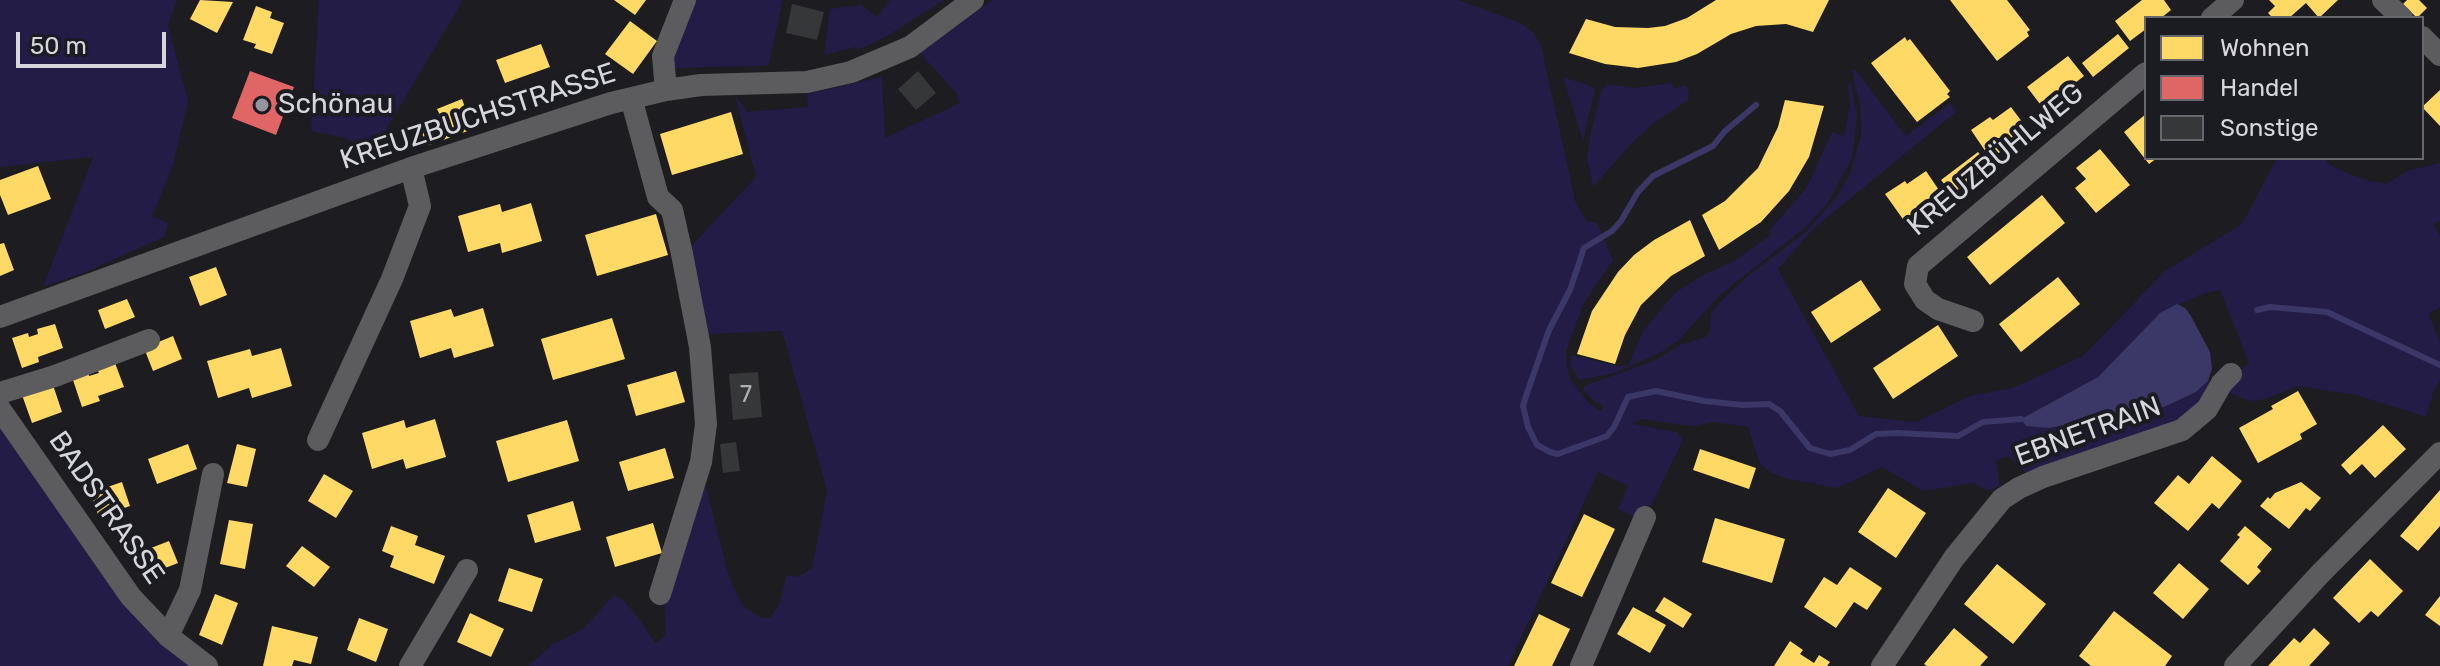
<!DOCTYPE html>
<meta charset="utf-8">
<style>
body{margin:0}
#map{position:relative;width:2440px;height:666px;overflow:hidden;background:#1c1c21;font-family:Rubik,sans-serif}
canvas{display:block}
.legend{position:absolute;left:2144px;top:16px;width:280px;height:144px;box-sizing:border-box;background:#1b1b22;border:2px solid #66666c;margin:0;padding:10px 14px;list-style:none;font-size:24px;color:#d6d6dc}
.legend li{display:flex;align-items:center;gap:16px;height:40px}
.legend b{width:40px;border:2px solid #66666c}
.scale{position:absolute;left:16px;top:32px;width:150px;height:36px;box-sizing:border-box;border:4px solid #d6d6dc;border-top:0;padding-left:10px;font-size:24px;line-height:28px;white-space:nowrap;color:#d6d6dc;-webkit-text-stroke:6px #1b1b22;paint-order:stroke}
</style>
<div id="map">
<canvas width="2440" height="666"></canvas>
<ul class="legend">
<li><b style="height:22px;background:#ffd966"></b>Wohnen</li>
<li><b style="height:22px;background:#e06666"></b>Handel</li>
<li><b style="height:22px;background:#363738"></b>Sonstige</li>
</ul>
<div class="scale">50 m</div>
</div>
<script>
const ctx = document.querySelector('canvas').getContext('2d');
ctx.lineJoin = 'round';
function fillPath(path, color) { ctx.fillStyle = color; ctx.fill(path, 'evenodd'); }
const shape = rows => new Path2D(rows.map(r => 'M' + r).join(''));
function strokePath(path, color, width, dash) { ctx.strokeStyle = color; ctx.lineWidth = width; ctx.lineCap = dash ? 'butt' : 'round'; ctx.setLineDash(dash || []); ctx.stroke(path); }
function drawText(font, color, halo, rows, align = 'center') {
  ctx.font = font + ' Rubik,sans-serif'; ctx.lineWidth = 8; ctx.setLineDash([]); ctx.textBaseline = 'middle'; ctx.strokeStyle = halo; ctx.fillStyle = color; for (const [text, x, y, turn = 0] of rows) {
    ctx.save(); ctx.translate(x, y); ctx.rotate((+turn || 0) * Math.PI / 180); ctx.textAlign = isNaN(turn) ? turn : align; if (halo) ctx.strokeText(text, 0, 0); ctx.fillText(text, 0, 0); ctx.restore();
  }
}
fillPath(shape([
 [0,0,177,0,168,25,188,101,173,165,152,216,168,223,164,237,86,272,43,287,93,157,0,167],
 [319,0,463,0,373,152,345,138,311,131],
 [691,0,783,0,769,63,766,66,674,68,673,47],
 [890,0,944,0,882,39,858,50,856,47,824,55,830,9,861,5,877,17],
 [992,0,1458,0,1521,23,1534,33,1541,46,1576,204,1587,221,1597,223,1613,260,1584,303,1566,351,1567,366,1571,380,1587,401,1600,411,1604,406,1594,401,1583,390,1584,386,1654,361,1680,345,1706,337,1710,330,1711,313,1721,301,1750,274,1806,232,1838,195,1850,173,1861,137,1861,111,1852,71,1855,69,1906,136,1950,103,1956,112,1813,229,1778,269,1859,416,1916,422,1970,396,2013,388,2083,356,2165,271,2242,224,2277,158,2324,158,2331,166,2360,178,2386,184,2407,171,2440,163,2440,221,2433,224,2440,236,2440,307,2429,314,2440,343,2440,380,2434,390,2426,417,2356,395,2298,386,2266,399,2251,401,2226,392,2231,378,2249,363,2220,290,2202,294,2160,313,2098,377,2021,419,2049,428,2164,407,2196,392,2208,381,2212,388,2185,420,2028,475,2008,456,1996,461,2000,486,1988,491,1974,483,1923,491,1882,467,1837,488,1789,479,1772,473,1760,464,1748,427,1716,422,1692,426,1642,419,1632,424,1677,432,1683,440,1651,506,1646,505,1642,513,1632,516,1618,509,1628,486,1598,472,1508,666,528,666,552,645,583,629,614,595,623,600,637,616,655,643,666,635,664,601,704,479,729,577,743,606,761,618,770,618,779,605,787,575,798,577,812,568,827,491,782,331,705,334,691,246,756,177,735,95,747,112,808,107,807,94,882,77,885,138,960,103,956,93,920,53],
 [1563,77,1591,86,1595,90,1583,141],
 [1672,83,1674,89,1686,85,1689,94,1688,100,1655,122,1632,143,1593,187,1587,158,1591,131,1601,91,1607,84,1635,88],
 [1851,83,1857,117,1852,159,1827,204,1807,226,1720,295,1679,340,1663,351,1615,373,1579,380,1571,366,1571,355,1617,366,1628,366,1643,331,1675,293,1701,276,1734,261,1772,234,1769,231,1807,187,1832,132,1844,136,1850,105,1848,84],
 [0,427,136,619,191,666,0,666]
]), '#221c46');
fillPath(shape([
 [2177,304,2185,308,2191,316,2210,352,2212,369,2208,381,2196,392,2164,407,2049,428,2026,426,2021,419,2098,377,2160,313]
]), '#3b3766');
fillPath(shape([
 [200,0,233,2,217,33,190,19],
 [614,0,646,0,635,15],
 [1716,0,1829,0,1813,32,1786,24,1756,26,1731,34,1697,54,1676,62,1638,68,1605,64,1569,53,1586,19,1615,27,1648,28,1665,26,1687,18],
 [1950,0,2007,0,2030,30,2027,32,2029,36,1997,61],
 [2142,0,2164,0,2171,10,2161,18,2146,18,2146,29,2130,41,2115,21],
 [2269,0,2338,0,2319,18,2306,3,2289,18,2273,18,2268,13,2275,6],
 [2407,0,2419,0,2427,8,2417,18,2403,4],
 [256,6,272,12,270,18,284,23,272,54,254,48,256,44,243,40],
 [630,21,657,41,633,74,605,54],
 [2118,34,2129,48,2093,77,2082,63],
 [1905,37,1907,41,1910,39,1950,91,1947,94,1950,97,1917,122,1871,63],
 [541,44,550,67,505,83,496,60],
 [2068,56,2084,76,2043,108,2027,87],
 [2440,90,2440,126,2422,107],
 [462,99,473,129,427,146,418,123,440,115,437,109],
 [1785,100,1824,106,1809,157,1789,191,1761,222,1719,250,1702,215,1725,201,1758,168,1778,127],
 [2011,107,2031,134,1990,158,1971,130,1990,117,1993,120],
 [731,112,743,154,672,175,660,134],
 [2146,114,2146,158,2157,158,2149,164,2124,132],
 [2100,149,2130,185,2096,213,2075,188,2086,179,2076,168],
 [1978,152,1988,166,1952,194,1941,180],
 [38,166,51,199,8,215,0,195,0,180],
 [1926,171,1945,199,1905,222,1885,194,1905,181,1907,184],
 [2042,195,2065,223,1990,285,1967,257],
 [531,203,542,241,502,253,500,243,468,252,458,216,500,204,502,212],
 [656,214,668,255,597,276,585,235],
 [1690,220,1705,256,1671,276,1641,305,1625,335,1615,364,1577,354,1592,311,1618,272,1634,255,1654,240],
 [4,243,14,270,0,276,0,244],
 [216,267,227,295,200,306,189,277],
 [2058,277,2080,304,2021,352,1999,324],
 [1861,280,1881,310,1831,343,1811,312],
 [127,299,135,317,105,329,98,310],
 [483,308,494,346,454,358,451,348,420,358,410,321,451,309,454,317],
 [612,318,625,359,553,380,541,339],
 [55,324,63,348,38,357,39,362,22,368,12,338,28,333,29,337,38,334,37,329],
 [1938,325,1958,356,1893,399,1873,368],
 [173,336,182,359,153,371,144,348],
 [281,348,292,386,252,398,249,388,218,398,207,361,250,349,252,356],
 [115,363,124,387,98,396,100,401,82,407,72,377,88,372,89,376,99,373,97,369],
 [676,371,685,402,636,416,627,385],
 [53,385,62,412,32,423,22,395],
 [2298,391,2317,424,2300,434,2302,439,2258,463,2239,428,2273,409,2271,406],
 [435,419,446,457,406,469,403,459,372,469,362,433,404,420,406,428],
 [567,420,579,461,508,482,496,441],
 [2383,425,2406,449,2375,478,2362,464,2350,475,2341,465],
 [188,444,197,469,157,484,148,459],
 [237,444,256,449,247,487,227,483],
 [665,448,674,478,628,491,619,462],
 [1700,449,1756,468,1749,489,1693,470],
 [2212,456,2242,481,2219,509,2212,503,2188,531,2154,503,2178,475,2189,484],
 [324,474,353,491,336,518,308,501],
 [122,482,130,506,99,517,90,493],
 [2301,482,2321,498,2310,511,2306,508,2289,529,2260,506,2268,497,2270,499,2275,493],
 [1888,488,1926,513,1896,558,1858,532],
 [2440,490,2440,526,2418,551,2400,536],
 [573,501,581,530,535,543,527,515],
 [1584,514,1615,529,1582,597,1551,583],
 [1715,518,1785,539,1772,583,1702,562],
 [229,520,253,524,245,569,220,564],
 [653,523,662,553,615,567,606,537],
 [391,526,418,536,415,545,445,556,434,584,390,567,394,556,382,551],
 [2245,526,2272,549,2257,567,2261,571,2248,585,2220,561,2240,537,2237,535],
 [169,541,178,563,142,577,133,555],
 [302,546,330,567,314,587,286,566],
 [2370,559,2403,591,2378,617,2371,611,2359,623,2333,598],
 [2179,563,2209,589,2183,619,2153,593],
 [1997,564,2046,604,2013,644,1964,604],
 [1850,567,1882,588,1867,610,1854,602,1836,628,1804,607,1824,577,1837,585],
 [509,568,543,579,532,612,498,601],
 [215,594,238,603,222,645,199,635],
 [2440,596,2440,626,2425,615],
 [1664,597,1692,614,1683,628,1655,611],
 [1633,607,1666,625,1650,653,1617,634],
 [2114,611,2172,656,2165,666,2091,666,2079,656],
 [470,613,504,629,491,657,457,642],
 [1539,614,1570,629,1552,666,1514,666],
 [359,618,388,629,376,662,347,650],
 [272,626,318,637,311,664,294,660,292,666,263,666],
 [1954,628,1988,657,1980,666,1927,666,1924,664],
 [2314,628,2330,643,2309,666,2268,666,2294,638,2300,643],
 [1790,641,1803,650,1800,654,1814,663,1819,655,1830,662,1827,666,1774,666]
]), '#ffd966');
fillPath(shape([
 [250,71,294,87,276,135,232,118]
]), '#e06666');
strokePath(shape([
 [1756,105,1725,131,1713,146,1653,176,1638,192,1621,221,1612,231,1584,248,1570,290,1549,330,1526,396,1523,406,1528,427,1537,445,1550,452,1558,454,1607,436,1614,427,1628,397,1656,391,1704,401,1743,405,1769,404,1780,411,1810,448,1830,454,1850,450,1876,434,1897,433,1958,436,1983,422,2021,419],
 [2257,310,2270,307,2327,312,2440,365]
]), '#3b3766', 6);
fillPath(shape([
 [792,4,824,12,817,40,786,33],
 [918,71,936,93,916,110,898,89],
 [758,372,762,417,733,420,729,374],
 [736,442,740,471,723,473,720,444]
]), '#363738');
strokePath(shape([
 [2383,0,2402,18],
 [2212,18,2233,0],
 [2422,37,2440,55],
 [666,90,663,56,685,0],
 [631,98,658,197,672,210,682,254,700,347,706,424,701,462,660,594],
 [0,317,411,168,611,103,666,90,701,85,807,82,851,72,910,47,973,0],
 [1973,321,1938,309,1925,300,1915,284,1918,266,2146,73],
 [0,393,55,376,149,340],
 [0,409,131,597,168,636,207,666],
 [318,440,392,279,420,206,411,168],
 [168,636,190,590,213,474],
 [410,666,467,570],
 [1581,666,1645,517],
 [1882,666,1954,558,2002,499,2019,488,2043,477,2182,430,2207,409,2222,383,2231,374],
 [2235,666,2320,574,2440,453]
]), '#5c5c5f', 22);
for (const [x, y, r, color] of [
 [262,105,8,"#95959b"]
]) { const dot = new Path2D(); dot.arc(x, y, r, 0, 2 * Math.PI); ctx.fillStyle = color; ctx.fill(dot); strokePath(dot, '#1b1b22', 3); }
drawText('24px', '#aeaeb3', null, [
 ["7",746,395]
]);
drawText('28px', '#d6d6dc', '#1b1b22', [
 ["Schönau",278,105]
], 'left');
drawText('28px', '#d6d6dc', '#1b1b22', [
 ["KREUZBUCHSTRASSE",478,117,-18],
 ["KREUZBÜHLWEG",1996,160,-40],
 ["EBNETRAIN",2088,432,-20],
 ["BADSTRASSE",106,508,55]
]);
</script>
